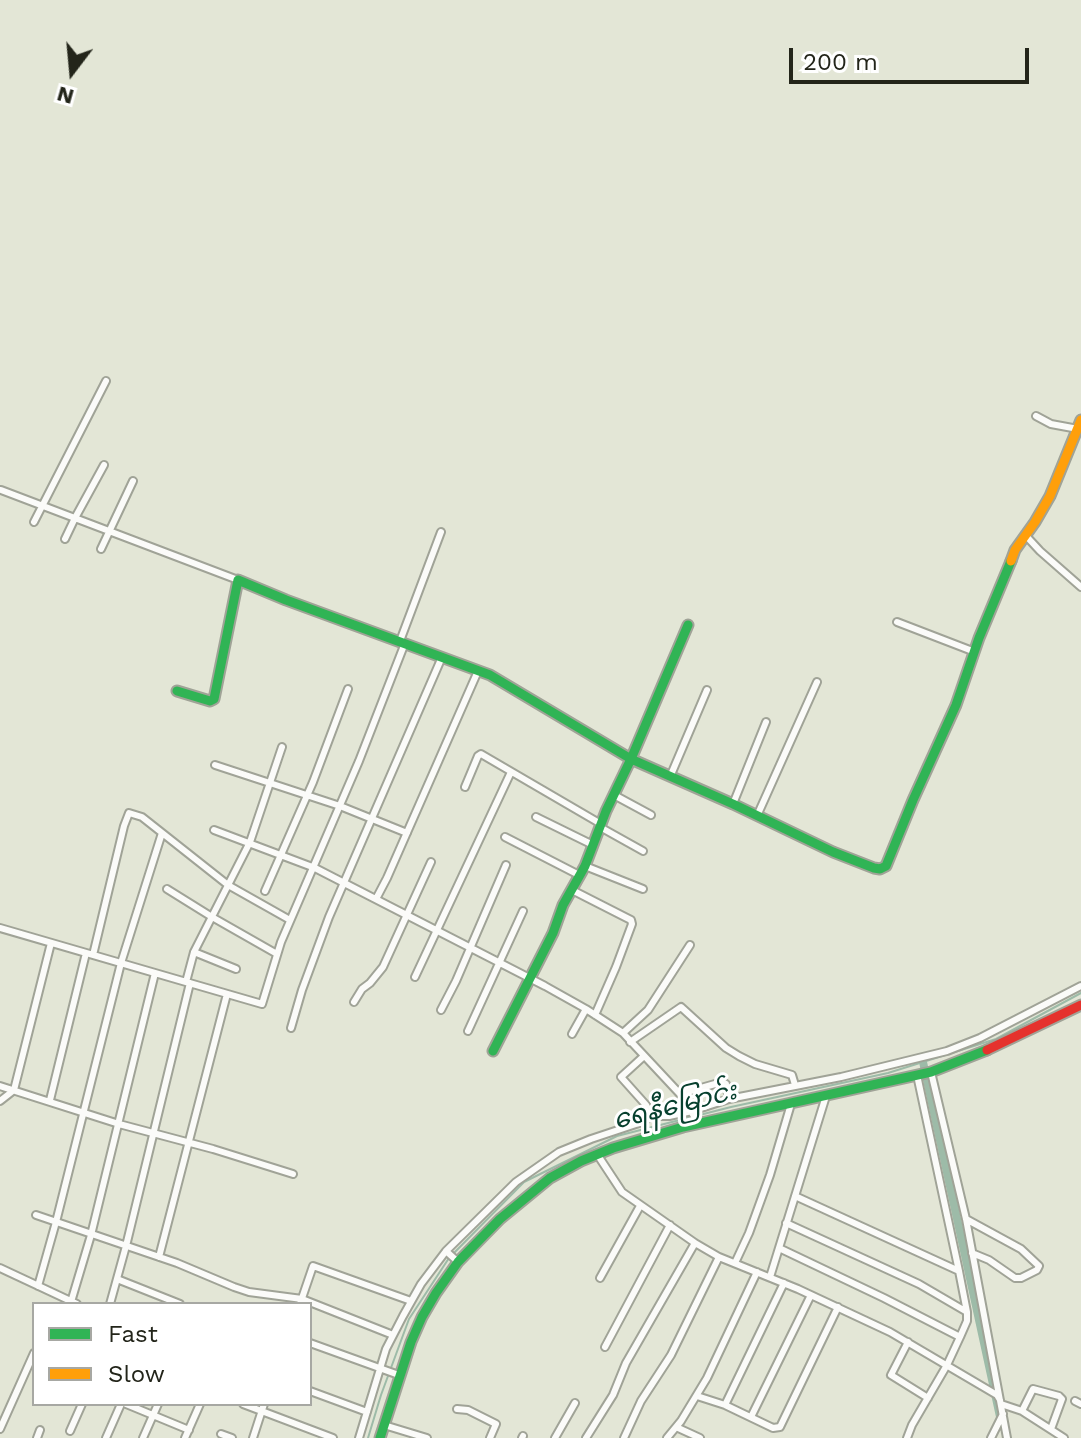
<!DOCTYPE html>
<meta charset="utf-8">
<style>
body{margin:0}
#map{position:relative;width:1081px;height:1438px;overflow:hidden;background:#e3e6d6;font-family:"Work Sans",sans-serif}
canvas{display:block}
.legend{position:absolute;left:32px;top:1302px;width:280px;height:104px;box-sizing:border-box;background:#fff;border:2px solid #a7a8a3;margin:0;padding:10px 14px;list-style:none;font-size:24px;color:#23251a}
.legend li{display:flex;align-items:center;gap:16px;height:40px}
.legend b{width:40px;border:2px solid #a7a8a3}
.north{position:absolute;left:32px;top:32px;width:80px;height:80px;-webkit-text-stroke:6px #fff;paint-order:stroke;rotate:196deg;font-size:22px;font-weight:700;line-height:32px;text-align:center;color:#23251a}
.north::after{content:'';display:block;margin:auto;width:28px;height:36px;background:#23251a;clip-path:polygon(50% 0,100% 100%,50% 72%,0 100%)}
.scale{position:absolute;left:789px;top:48px;width:240px;height:36px;box-sizing:border-box;border:4px solid #23251a;border-top:0;padding-left:10px;font-size:24px;line-height:28px;white-space:nowrap;color:#23251a;-webkit-text-stroke:6px #fff;paint-order:stroke}
</style>
<div id="map">
<canvas width="1081" height="1438"></canvas>
<ul class="legend">
<li><b style="height:10px;background:#30b455"></b>Fast</li>
<li><b style="height:10px;background:#ff9f0a"></b>Slow</li>
</ul>
<div class="north">N</div>
<div class="scale">200 m</div>
</div>
<script>
const ctx = document.querySelector('canvas').getContext('2d');
ctx.lineJoin = 'round';
const shape = rows => new Path2D(rows.map(r => 'M' + r).join(''));
function strokePath(path, color, width, dash) { ctx.strokeStyle = color; ctx.lineWidth = width; ctx.lineCap = dash ? 'butt' : 'round'; ctx.setLineDash(dash || []); ctx.stroke(path); }
function drawText(font, color, halo, rows, align = 'center') {
  ctx.font = font + ' "Work Sans","Noto Sans Myanmar",sans-serif'; ctx.lineWidth = 6; ctx.setLineDash([]); ctx.textBaseline = 'middle'; ctx.strokeStyle = halo; ctx.fillStyle = color; for (const [text, x, y, turn = 0] of rows) {
    ctx.save(); ctx.translate(x, y); ctx.rotate((+turn || 0) * Math.PI / 180); ctx.textAlign = isNaN(turn) ? turn : align; if (halo) ctx.strokeText(text, 0, 0); ctx.fillText(text, 0, 0); ctx.restore();
  }
}
strokePath(shape([
 [368,1438,381,1395,409,1319,449,1258,524,1182,617,1136,731,1107,888,1073,996,1039,1081,993]
]), '#9dbba8', 2);
strokePath(shape([
 [923,1062,1002,1426]
]), '#9dbba8', 8);
const street = shape([
 [1036,416,1051,424,1078,429],
 [1,490,238,580],
 [34,522,106,381],
 [1028,538,1040,551,1081,587],
 [65,539,75,518,104,465],
 [101,549,133,481],
 [897,622,975,652],
 [400,641,441,532],
 [215,765,340,806,407,833],
 [670,777,707,690],
 [465,787,478,756,481,754,601,824],
 [614,795,651,815],
 [733,804,766,722],
 [757,816,817,682],
 [536,817,593,845],
 [600,827,643,851],
 [214,830,315,868,545,986,586,1009,623,1033,680,1094,697,1121],
 [505,837,579,875],
 [585,866,643,889],
 [167,889,212,917,277,954],
 [572,890,625,917,631,920,632,924,616,967,595,1015],
 [265,891,313,782,348,689],
 [376,899,387,878,478,671],
 [0,928,186,982,194,952,250,842,282,747],
 [194,952,236,969],
 [93,955,124,826,129,813,142,817,228,885,290,920],
 [415,977,511,772],
 [186,982,262,1004,281,942,359,761,405,643],
 [354,1002,362,989,370,983,383,967,431,862],
 [441,1010,456,981,506,865],
 [291,1028,302,990,329,917,442,657],
 [468,1031,523,911],
 [623,1033,648,1010,690,945],
 [572,1034,586,1009],
 [630,1042,681,1007,726,1048,739,1056,755,1064,792,1075,795,1085],
 [644,1056,621,1077,646,1105,652,1116],
 [931,1072,966,1219,1007,1438],
 [917,1075,959,1271],
 [0,1086,119,1124,213,1149,293,1174],
 [680,1094,722,1082,726,1084,729,1099],
 [50,1100,86,953],
 [0,1101,14,1090,51,943],
 [597,1154,622,1192,695,1243,719,1257,798,1289,890,1332,997,1395,1000,1400],
 [795,1196,959,1271,967,1312],
 [36,1215,177,1263,234,1287,249,1292,302,1299,393,1335],
 [966,1219,1021,1249,1039,1266,1037,1270,1021,1278,1015,1278,989,1260,972,1253],
 [786,1223,919,1284,967,1312,967,1321,960,1337],
 [779,1248,884,1298,960,1337,947,1365,912,1425,907,1438],
 [446,1251,516,1182,559,1152,591,1139,642,1122,652,1116,669,1116,692,1111,729,1099,841,1077,947,1051,980,1038,1081,986],
 [159,1257,227,994],
 [735,1263,749,1233,770,1175,791,1104],
 [0,1268,77,1304],
 [770,1277,826,1096],
 [600,1278,640,1206],
 [117,1279,180,1304],
 [38,1286,56,1222,121,963,162,833],
 [71,1302,91,1235,155,973],
 [110,1304,126,1246,190,983],
 [300,1304,313,1266,411,1301],
 [908,1342,891,1375,928,1398],
 [310,1343,396,1374],
 [605,1347,670,1225],
 [310,1391,367,1412],
 [697,1396,725,1405,773,1428,780,1427,838,1307],
 [1075,1401,1081,1404],
 [126,1404,189,1430],
 [243,1404,333,1438],
 [1001,1404,1022,1411,1064,1438],
 [725,1405,784,1283],
 [457,1409,468,1410,496,1424,490,1438],
 [1022,1411,1033,1389,1059,1396,1062,1399,1051,1429],
 [751,1417,811,1295],
 [384,1425,427,1438],
 [676,1427,700,1438],
 [0,1429,34,1353],
 [70,1431,82,1404],
 [221,1434,232,1438],
 [37,1438,40,1430],
 [106,1438,121,1404],
 [143,1438,158,1404],
 [185,1438,200,1404],
 [253,1438,264,1404],
 [359,1438,386,1349,403,1316,421,1284,446,1251,457,1261],
 [522,1438,523,1436],
 [555,1438,575,1403],
 [586,1438,613,1395,626,1363,695,1243],
 [624,1438,641,1401,671,1355,719,1257],
 [667,1438,681,1421,707,1378,757,1272],
 [991,1438,1003,1414]
]);
const fast = shape([
 [177,691,210,701,214,699,238,580,286,600,490,675,631,759,688,625],
 [493,1051,553,933,563,905,585,866,606,811,631,759,733,804,833,852,874,868,880,869,886,866,913,800,956,705,979,638,1011,561],
 [380,1438,411,1342,422,1317,436,1293,458,1262,500,1219,550,1178,581,1161,613,1148,683,1127,931,1072,987,1050]
]);
const slow = shape([
 [1011,561,1015,550,1035,522,1050,496,1081,420]
]);
const jam = shape([
 [987,1050,1081,1005]
]);
strokePath(street, '#a0a397', 10);
strokePath(fast, '#a0a397', 13);
strokePath(slow, '#a0a397', 13);
strokePath(jam, '#a0a397', 13);
strokePath(street, '#fbfbf9', 6);
strokePath(fast, '#30b455', 9);
strokePath(slow, '#ff9f0a', 9);
strokePath(jam, '#e5322d', 9);
drawText('italic 26px', '#07402e', '#fff', [
 ["ရေနီမြောင်း",675,1106,-14]
]);
</script>
